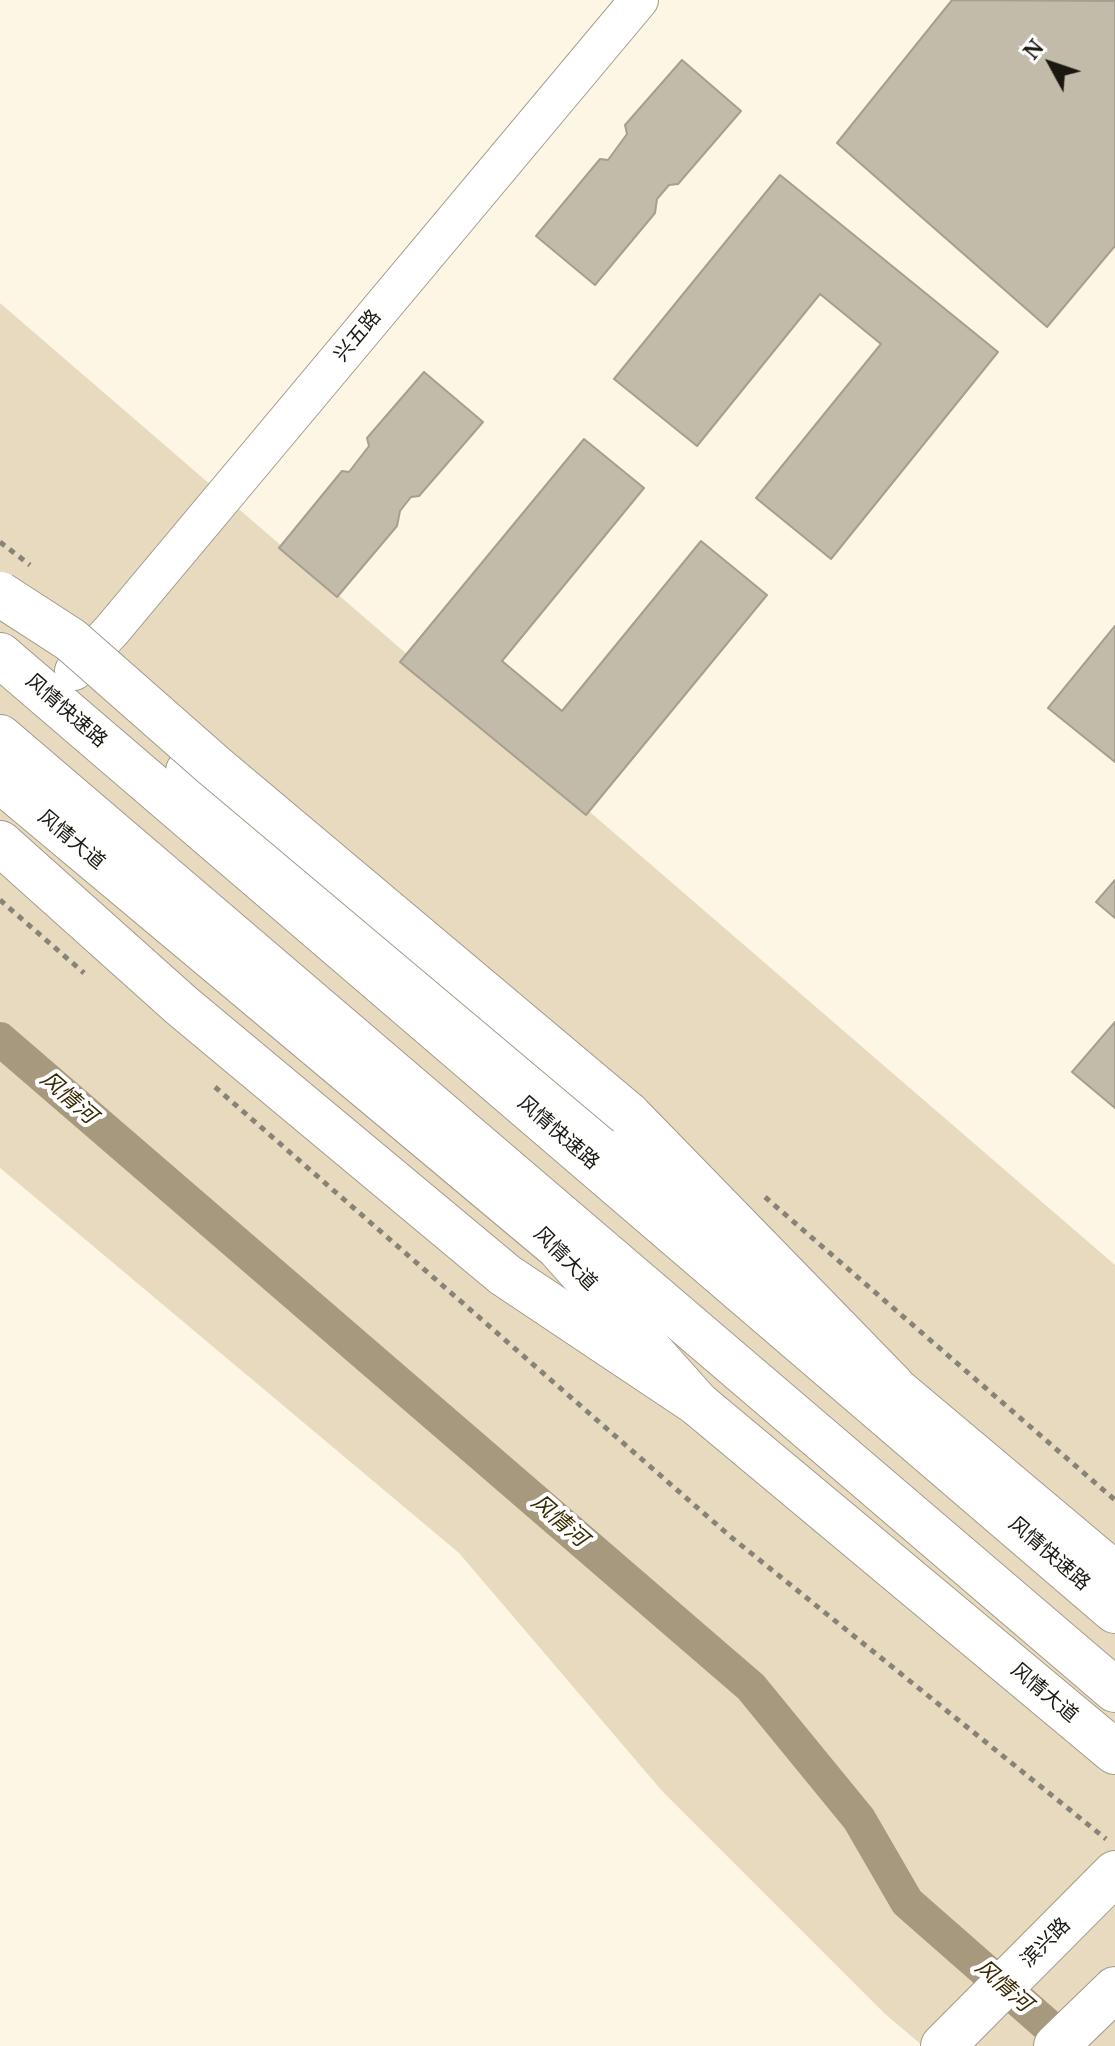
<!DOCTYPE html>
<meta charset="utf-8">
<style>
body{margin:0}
#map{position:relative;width:1115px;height:2046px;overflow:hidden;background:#fef6e5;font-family:"Noto Serif",serif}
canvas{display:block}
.north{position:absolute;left:1011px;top:24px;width:80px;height:80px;-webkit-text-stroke:6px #fff;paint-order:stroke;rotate:310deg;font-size:22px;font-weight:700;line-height:32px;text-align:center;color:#1b1812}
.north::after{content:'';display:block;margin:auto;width:28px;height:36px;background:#1b1812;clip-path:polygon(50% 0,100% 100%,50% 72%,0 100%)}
</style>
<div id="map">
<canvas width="1115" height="2046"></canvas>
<div class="north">N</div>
</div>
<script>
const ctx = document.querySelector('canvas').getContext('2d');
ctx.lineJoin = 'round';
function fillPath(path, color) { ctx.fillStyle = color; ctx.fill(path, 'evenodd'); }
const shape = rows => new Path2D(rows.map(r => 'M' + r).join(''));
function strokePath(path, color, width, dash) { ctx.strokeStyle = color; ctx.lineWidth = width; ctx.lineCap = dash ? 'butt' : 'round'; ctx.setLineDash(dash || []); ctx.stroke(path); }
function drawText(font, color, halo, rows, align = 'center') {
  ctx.font = font + ' "Noto Serif","Noto Sans SC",serif'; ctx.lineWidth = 8; ctx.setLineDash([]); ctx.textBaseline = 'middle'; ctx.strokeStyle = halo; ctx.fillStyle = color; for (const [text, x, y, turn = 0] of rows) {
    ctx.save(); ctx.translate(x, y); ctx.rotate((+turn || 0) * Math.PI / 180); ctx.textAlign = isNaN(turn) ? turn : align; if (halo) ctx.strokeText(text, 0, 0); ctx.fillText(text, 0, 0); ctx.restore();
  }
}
fillPath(shape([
 [0,303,1115,1265,1115,2046,923,2046,885,2014,662,1791,459,1553,0,1168]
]), '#e7dabf');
strokePath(shape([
 [0,1039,751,1687,859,1819,907,1902,1071,2046]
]), '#a7997e', 34);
const building = shape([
 [952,0,1115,1,1115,246,1047,327,837,143,952,0],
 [682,60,741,111,678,184,669,185,657,199,655,213,595,285,536,236,600,159,608,160,627,134,625,125,682,60],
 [780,175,998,352,831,559,756,498,881,344,820,294,697,446,614,379,780,175],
 [424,372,483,422,419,496,411,497,400,511,397,526,337,597,279,548,342,471,349,472,369,446,367,438,424,372],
 [584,439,644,488,502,661,562,711,701,541,767,595,586,815,400,662,584,439],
 [1115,626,1115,762,1048,708,1115,626],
 [1115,880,1115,918,1096,902,1115,880],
 [1115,1022,1115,1108,1072,1072,1115,1022]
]);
fillPath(building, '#c3bbaa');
strokePath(building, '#a69e8f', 2);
const minor = shape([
 [74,671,112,630,639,0]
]);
const major = shape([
 [188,771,759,1273],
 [0,780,558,1247,698,1404,1115,1752],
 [863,1362,1115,1574],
 [943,2046,1115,1873],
 [1056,2046,1115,1989]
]);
const highway = shape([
 [0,655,1115,1611],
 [0,737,1115,1690],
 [0,843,181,1005,505,1275,698,1404],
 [628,1114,892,1385]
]);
strokePath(minor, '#a29a8a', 40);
strokePath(major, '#a29a8a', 46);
strokePath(highway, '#a29a8a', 46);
strokePath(shape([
 [0,542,30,565],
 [0,900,84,973],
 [215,1087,731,1537,1106,1839],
 [765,1197,1115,1500]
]), '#888378', 5, [6, 6]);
strokePath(minor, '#fff', 38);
strokePath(major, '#fff', 44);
strokePath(highway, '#fff', 44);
const highwayBridge = shape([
 [0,594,71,640,213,765,628,1114]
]);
strokePath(highwayBridge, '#a29a8a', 46, []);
strokePath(highwayBridge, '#fff', 44);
drawText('20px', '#1b1812', '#fff', [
 ["兴五路",358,336,-50],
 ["风情快速路",66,711,41],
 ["风情大道",71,840,40],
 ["风情快速路",558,1133,41],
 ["风情大道",565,1259,45],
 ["风情快速路",1049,1554,41],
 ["风情大道",1044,1693,40],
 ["滨兴路",1046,1943,-45]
]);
drawText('italic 22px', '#3a2a03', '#fff', [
 ["风情河",68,1098,41],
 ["风情河",559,1521,41],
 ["风情河",1003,1986,41]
]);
</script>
